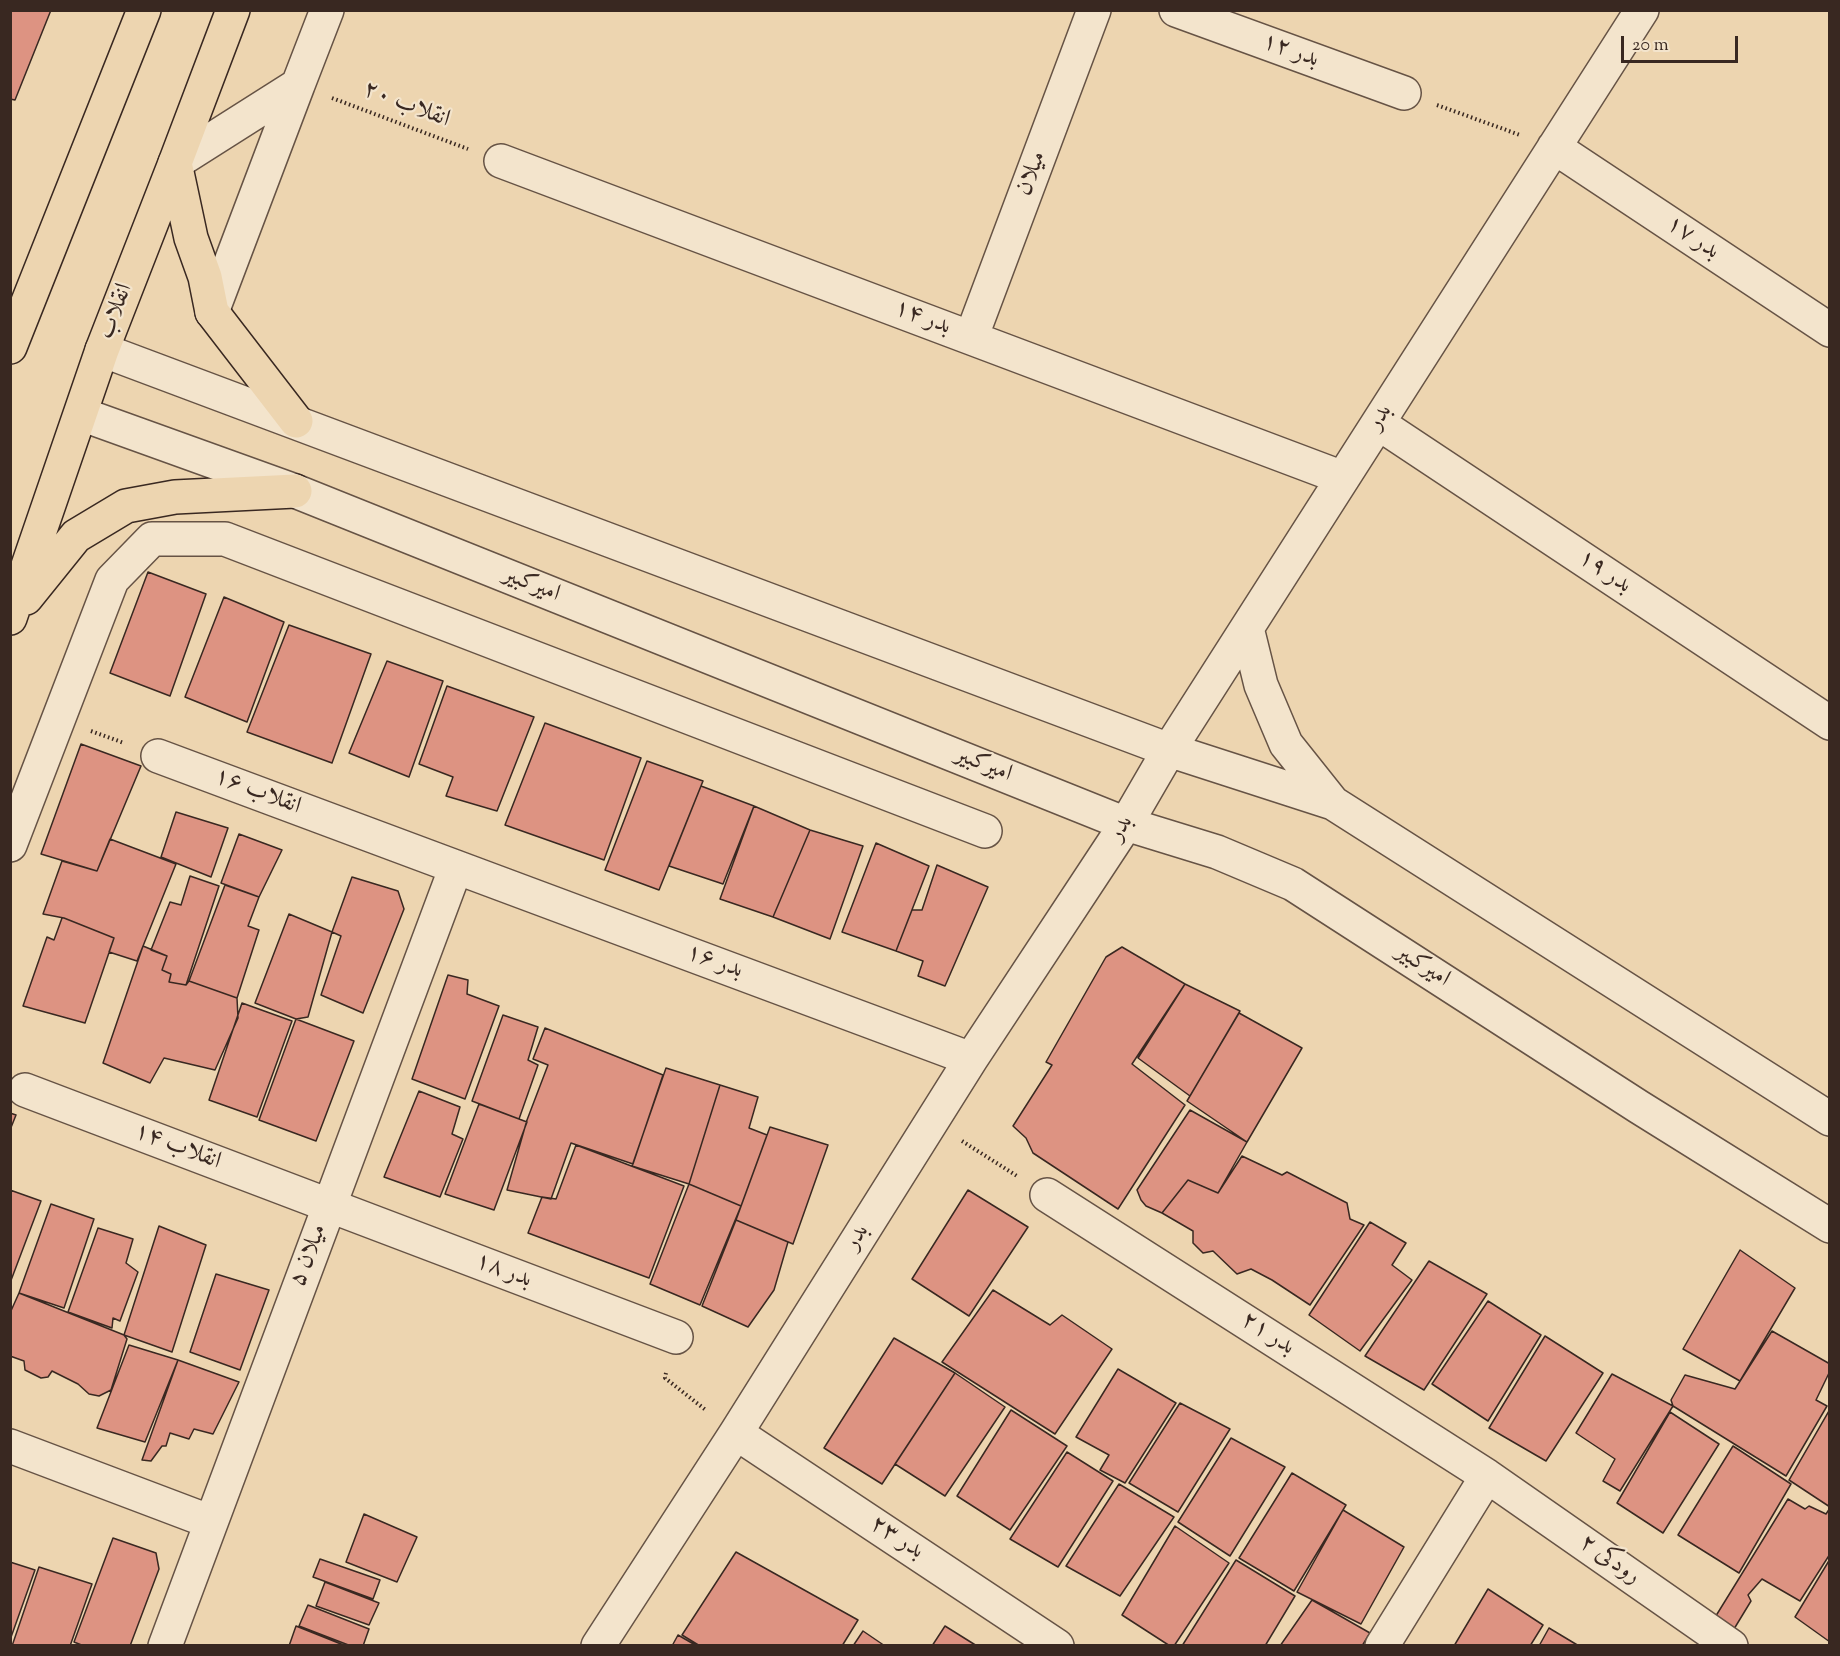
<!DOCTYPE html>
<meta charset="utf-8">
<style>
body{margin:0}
#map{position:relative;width:1840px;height:1656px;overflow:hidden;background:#edd5b0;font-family:"Sorts Mill Goudy",serif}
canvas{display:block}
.frame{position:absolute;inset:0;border:12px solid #392821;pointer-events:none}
.scale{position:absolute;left:1621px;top:36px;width:117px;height:27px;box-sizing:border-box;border:3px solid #392821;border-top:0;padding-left:8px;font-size:18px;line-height:21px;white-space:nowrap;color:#392821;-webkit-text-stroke:4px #f3e4cc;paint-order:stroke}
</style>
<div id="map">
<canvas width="1840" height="1656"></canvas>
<div class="frame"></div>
<div class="scale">20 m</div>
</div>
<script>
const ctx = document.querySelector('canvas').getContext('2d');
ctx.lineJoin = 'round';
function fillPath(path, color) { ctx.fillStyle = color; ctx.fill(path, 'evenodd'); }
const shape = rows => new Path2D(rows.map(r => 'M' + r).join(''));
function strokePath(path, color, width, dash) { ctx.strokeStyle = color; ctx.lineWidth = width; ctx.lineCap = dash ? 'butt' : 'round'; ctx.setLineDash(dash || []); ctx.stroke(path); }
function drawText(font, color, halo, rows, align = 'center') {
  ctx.font = font + ' "Sorts Mill Goudy",Amiri,serif'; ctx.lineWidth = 4.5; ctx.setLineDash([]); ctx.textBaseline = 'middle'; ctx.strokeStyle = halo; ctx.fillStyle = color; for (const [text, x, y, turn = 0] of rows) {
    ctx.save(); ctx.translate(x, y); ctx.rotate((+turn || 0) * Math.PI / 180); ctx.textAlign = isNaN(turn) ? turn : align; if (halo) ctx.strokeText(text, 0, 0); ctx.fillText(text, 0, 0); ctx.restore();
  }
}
const building = shape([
 [10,10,51,10,15,100,10,99,10,10],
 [148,572,206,594,170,696,110,673,148,572],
 [224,597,284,622,247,722,185,697,224,597],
 [289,625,371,654,332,763,247,732,289,625],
 [387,661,443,681,409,777,349,753,387,661],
 [447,686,534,717,497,811,446,796,453,777,419,764,447,686],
 [545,723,641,758,604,860,505,825,545,723],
 [81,744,141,766,97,871,41,854,81,744],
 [647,761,703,781,659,890,605,870,647,761],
 [701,786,754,806,723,884,669,866,701,786],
 [754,806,810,830,773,917,720,899,754,806],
 [176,812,228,828,211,877,161,857,176,812],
 [810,830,863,846,830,939,773,917,810,830],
 [239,834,282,850,259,897,221,883,239,834],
 [110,839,176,864,137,961,109,952,114,938,64,918,43,914,62,861,97,871,110,839],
 [876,843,929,866,896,951,842,932,876,843],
 [937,865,988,887,945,986,918,976,923,961,896,951,912,910,922,910,937,865],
 [190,876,219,886,186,985,169,982,171,974,162,970,167,956,151,950,170,902,181,905,190,876],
 [352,877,398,891,404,909,363,1013,321,995,341,936,332,932,352,877],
 [225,885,259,897,248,926,259,930,237,998,189,981,225,885],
 [289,914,332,932,308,1017,296,1019,255,1003,289,914],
 [62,918,64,918,114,938,85,1023,23,1006,47,937,54,940,62,918],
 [143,946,167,956,162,970,171,974,169,982,186,985,189,981,237,998,238,1018,215,1070,164,1058,150,1083,103,1063,143,946],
 [1122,947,1185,984,1132,1064,1185,1105,1118,1209,1033,1153,1026,1138,1013,1126,1052,1065,1046,1062,1106,957,1122,947],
 [448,975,468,980,467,994,499,1006,465,1099,412,1079,448,975],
 [1185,984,1240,1011,1190,1096,1138,1058,1185,984],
 [242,1003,292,1021,257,1117,209,1100,242,1003],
 [1239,1013,1302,1048,1247,1142,1187,1101,1239,1013],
 [503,1015,538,1027,528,1060,538,1065,519,1119,472,1101,503,1015],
 [296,1019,354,1041,316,1141,259,1120,296,1019],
 [545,1028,663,1075,633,1164,571,1143,551,1199,507,1190,527,1120,548,1065,533,1059,545,1028],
 [666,1068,720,1085,689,1184,632,1166,666,1068],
 [720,1085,758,1097,749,1128,767,1135,741,1206,689,1184,720,1085],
 [419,1091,460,1107,452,1134,463,1139,440,1197,384,1177,419,1091],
 [479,1104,527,1122,494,1210,445,1194,479,1104],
 [1190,1110,1247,1142,1218,1193,1188,1180,1162,1213,1146,1206,1141,1200,1137,1190,1190,1110],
 [10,1113,16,1115,10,1130,10,1113],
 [770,1127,828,1145,793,1244,736,1220,770,1127],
 [576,1145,684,1186,649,1278,528,1233,542,1197,556,1199,576,1145],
 [1242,1156,1282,1175,1287,1172,1347,1203,1350,1219,1364,1225,1310,1305,1272,1280,1251,1269,1237,1274,1213,1251,1203,1253,1193,1243,1193,1231,1162,1213,1188,1180,1218,1193,1242,1156],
 [689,1184,741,1206,700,1305,650,1284,689,1184],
 [10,1190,41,1201,10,1283,10,1190],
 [968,1190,1028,1227,969,1316,912,1279,968,1190],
 [51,1204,94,1219,64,1308,19,1293,51,1204],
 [736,1220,788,1242,774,1290,748,1327,702,1306,736,1220],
 [1370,1222,1406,1243,1392,1265,1412,1280,1360,1351,1309,1315,1370,1222],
 [159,1226,206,1245,172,1352,124,1335,159,1226],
 [98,1228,133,1239,126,1263,138,1272,120,1321,113,1318,112,1328,68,1312,98,1228],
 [1740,1250,1795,1288,1740,1381,1683,1349,1740,1250],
 [1429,1261,1487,1294,1424,1390,1365,1356,1429,1261],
 [216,1274,269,1290,240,1370,190,1352,216,1274],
 [993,1290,1050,1325,1062,1315,1112,1349,1055,1434,942,1362,993,1290],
 [19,1293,124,1335,127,1339,111,1390,99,1396,89,1394,78,1384,52,1371,48,1377,41,1378,25,1370,24,1361,10,1356,10,1313,19,1293],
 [1488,1301,1541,1335,1488,1421,1432,1384,1488,1301],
 [1772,1331,1830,1364,1830,1371,1816,1400,1827,1406,1786,1476,1673,1406,1671,1400,1685,1375,1735,1389,1772,1331],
 [1545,1336,1603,1373,1546,1461,1489,1428,1545,1336],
 [894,1338,955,1373,882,1484,824,1448,894,1338],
 [129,1345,178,1360,145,1442,97,1428,129,1345],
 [178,1360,239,1382,213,1434,194,1429,189,1439,170,1433,166,1446,162,1446,151,1461,142,1460,178,1360],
 [1118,1369,1176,1403,1125,1483,1100,1470,1109,1455,1076,1437,1118,1369],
 [955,1373,1005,1407,945,1496,895,1464,955,1373],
 [1612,1374,1673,1406,1620,1491,1603,1481,1615,1459,1576,1433,1612,1374],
 [1180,1403,1230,1429,1178,1512,1129,1483,1180,1403],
 [1830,1409,1830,1507,1789,1480,1830,1409],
 [1011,1410,1067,1446,1010,1530,957,1496,1011,1410],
 [1670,1412,1719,1444,1663,1533,1617,1503,1670,1412],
 [1231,1438,1285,1467,1230,1556,1178,1522,1231,1438],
 [1733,1446,1791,1484,1739,1573,1678,1535,1733,1446],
 [1067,1452,1113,1481,1058,1567,1010,1539,1067,1452],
 [1292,1473,1346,1505,1294,1591,1239,1558,1292,1473],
 [1119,1484,1174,1517,1120,1596,1066,1566,1119,1484],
 [1788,1499,1805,1509,1809,1506,1826,1514,1830,1508,1830,1554,1800,1601,1762,1579,1748,1595,1751,1601,1734,1629,1714,1619,1788,1499],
 [1343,1510,1404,1547,1361,1624,1297,1592,1343,1510],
 [364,1514,417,1537,397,1582,346,1562,364,1514],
 [1175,1526,1229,1563,1174,1646,1170,1646,1122,1615,1175,1526],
 [113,1538,156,1553,159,1569,130,1646,84,1646,74,1642,113,1538],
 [736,1552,858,1620,842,1646,700,1646,682,1635,736,1552],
 [320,1559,380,1580,373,1599,313,1577,320,1559],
 [1830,1559,1830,1642,1795,1617,1830,1559],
 [1236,1560,1295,1596,1265,1646,1182,1646,1236,1560],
 [10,1562,35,1570,10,1640,10,1562],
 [39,1567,92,1584,70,1646,12,1646,39,1567],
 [325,1582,379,1603,369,1625,316,1606,325,1582],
 [1488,1589,1543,1625,1530,1646,1454,1646,1488,1589],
 [1312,1600,1370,1633,1362,1646,1280,1646,1312,1600],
 [308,1605,369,1629,363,1646,351,1646,299,1626,308,1605],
 [296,1626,346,1646,289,1646,296,1626],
 [945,1626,977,1646,932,1646,945,1626],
 [1549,1628,1579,1646,1539,1646,1549,1628],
 [863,1631,885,1646,853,1646,863,1631],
 [678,1635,697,1646,672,1646,678,1635]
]);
fillPath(building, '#dd9382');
strokePath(building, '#392821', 1.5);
const minor = shape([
 [1176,10,1404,93],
 [1554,147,1830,330],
 [501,161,1343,478],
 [175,163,298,85,327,10],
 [212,312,298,85],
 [971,338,1094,10],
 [102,350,1169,750,1333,803,1830,1119],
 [81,414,295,491,1126,824,1217,852,1293,884,1639,1107,1830,1226],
 [1378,423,1830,723],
 [1247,628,1261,685,1286,744,1333,803],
 [158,756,971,1059],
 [10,845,112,580,152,539,225,539,985,831],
 [25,1090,676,1337],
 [1047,1195,1487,1476,1731,1646],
 [736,1433,1057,1646],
 [10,1446,211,1522],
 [165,1646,456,867],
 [598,1646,736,1433,971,1059,1126,824,1169,750,1642,10],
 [1382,1646,1487,1476]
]);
const major = shape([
 [175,163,191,238,205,277,212,312,296,421],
 [10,347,144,10],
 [26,598,76,536,126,506,175,497,295,491],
 [10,618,102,350,175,163,233,10]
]);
strokePath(minor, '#665345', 36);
strokePath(major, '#392821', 36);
strokePath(shape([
 [332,98,468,149],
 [1437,105,1520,135],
 [91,731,124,743],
 [962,1141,1017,1176],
 [666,1373,665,1378,707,1411]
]), '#392821', 4, [1.5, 3]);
strokePath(minor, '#f3e4cc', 33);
strokePath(major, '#edd5b0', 33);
drawText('24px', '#392821', '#f3e4cc', [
 ["بدر ۱۲",1290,52,20],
 ["انقلاب ۲۰",406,106,21],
 ["میلان",1033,174,-69],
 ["بدر ۱۷",1692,239,34],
 ["انقلاب",117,312,-69],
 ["بدر ۱۴",922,319,21],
 ["بدر",1381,418,-57],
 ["بدر ۱۹",1604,573,34],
 ["امیرکبیر",531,586,22],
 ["امیرکبیر",983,766,22],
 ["انقلاب ۱۶",257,793,21],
 ["بدر",1122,829,-58],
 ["بدر ۱۶",714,963,20],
 ["امیرکبیر",1422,967,33],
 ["انقلاب ۱۴",177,1148,21],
 ["بدر",858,1238,-58],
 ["میلان ۵",310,1256,-69],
 ["بدر ۱‍۸",503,1272,21],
 ["بدر ۲۱",1267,1335,33],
 ["بدر ۲۳",896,1539,33],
 ["رودکی ۲",1609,1561,35]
]);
</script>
